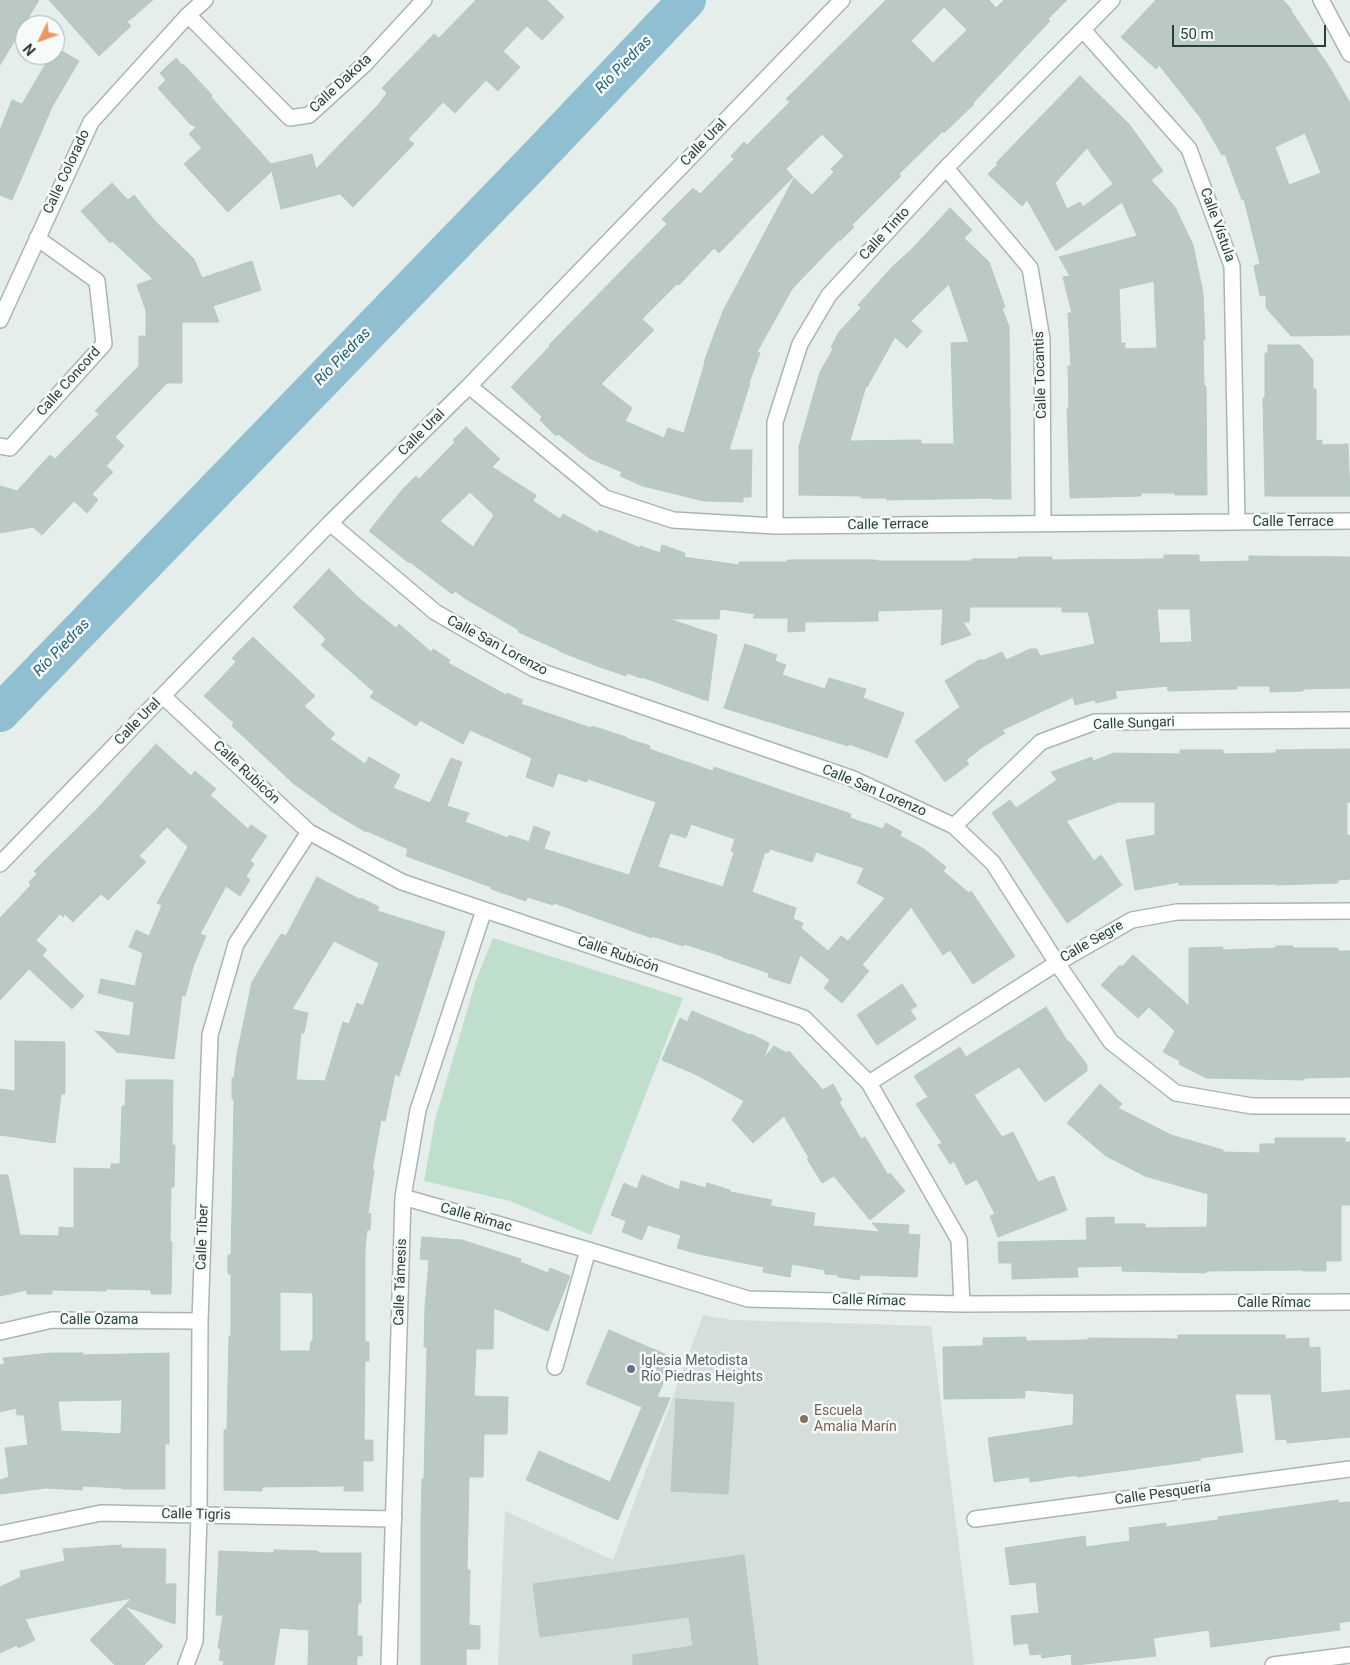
<!DOCTYPE html>
<meta charset="utf-8">
<style>
body{margin:0}
#map{position:relative;width:1350px;height:1665px;overflow:hidden;background:#e6eeeb;font-family:Roboto,sans-serif}
canvas{display:block}
.north{position:absolute;left:15px;top:15px;width:50px;height:50px;box-sizing:border-box;background:#f6faf9;border:1px solid #a2b0ad;border-radius:50%;rotate:228deg;font-size:14px;font-weight:700;line-height:20px;text-align:center;color:#25403c}
.north::after{content:'';display:block;margin:auto;width:18px;height:22px;background:#ee9764;clip-path:polygon(50% 0,100% 100%,50% 72%,0 100%)}
.scale{position:absolute;left:1172px;top:25px;width:154px;height:22px;box-sizing:border-box;border:2px solid #25403c;border-top:0;padding-left:6px;font-size:15px;line-height:18px;white-space:nowrap;color:#25403c;-webkit-text-stroke:4px #f6faf9;paint-order:stroke}
</style>
<div id="map">
<canvas width="1350" height="1665"></canvas>
<div class="north">N</div>
<div class="scale">50 m</div>
</div>
<script>
const ctx = document.querySelector('canvas').getContext('2d');
ctx.lineJoin = 'round';
function fillPath(path, color) { ctx.fillStyle = color; ctx.fill(path, 'evenodd'); }
const shape = rows => new Path2D(rows.map(r => 'M' + r).join(''));
function strokePath(path, color, width, dash) { ctx.strokeStyle = color; ctx.lineWidth = width; ctx.lineCap = dash ? 'butt' : 'round'; ctx.setLineDash(dash || []); ctx.stroke(path); }
function drawText(font, color, halo, rows, align = 'center') {
  ctx.font = font + ' Roboto,sans-serif'; ctx.lineWidth = 5; ctx.setLineDash([]); ctx.textBaseline = 'middle'; ctx.strokeStyle = halo; ctx.fillStyle = color; for (const [text, x, y, turn = 0] of rows) {
    ctx.save(); ctx.translate(x, y); ctx.rotate((+turn || 0) * Math.PI / 180); ctx.textAlign = isNaN(turn) ? turn : align; if (halo) ctx.strokeText(text, 0, 0); ctx.fillText(text, 0, 0); ctx.restore();
  }
}
fillPath(shape([
 [703,1315,733,1320,931,1326,974,1665,498,1665,505,1511,613,1560]
]), '#d4dedb');
fillPath(shape([
 [493,938,683,998,591,1235,510,1201,424,1181,435,1120,476,980]
]), '#c0decc');
strokePath(shape([
 [0,713,537,158,687,0]
]), '#90bfd1', 38);
const building = shape([
 [0,0,39,0,0,65,0,0],
 [49,0,153,0,127,22,131,26,99,56,49,0],
 [476,0,547,0,564,17,542,40,527,26,503,51,520,67,498,91,486,80,455,113,443,102,408,139,414,144,353,207,340,194,281,209,272,171,228,212,184,164,202,148,189,134,196,127,190,124,158,88,166,80,160,73,176,58,182,65,183,64,212,95,211,97,271,164,312,154,316,169,378,105,387,93,382,88,434,34,439,38,476,0],
 [886,0,989,0,996,8,1004,0,1067,0,1048,19,1050,21,973,103,974,104,944,133,943,131,899,174,901,176,852,225,854,227,840,241,839,240,792,289,757,352,760,353,749,383,750,383,729,450,752,450,751,497,743,497,743,502,704,501,643,486,620,476,622,472,589,458,558,434,556,436,540,420,542,417,511,387,550,346,549,345,667,224,662,219,693,188,700,194,734,159,731,156,744,142,747,145,790,102,786,99,886,0],
 [944,7,967,30,933,63,911,41,944,7],
 [822,134,844,156,831,169,834,172,812,195,794,178,723,311,704,362,705,362,684,433,668,428,664,438,625,421,632,408,601,384,654,330,642,319,677,284,679,285,714,248,719,253,793,177,786,169,822,134],
 [1156,0,1283,0,1292,10,1291,11,1330,68,1350,103,1350,335,1291,336,1266,308,1266,295,1260,296,1254,266,1260,264,1244,199,1242,200,1225,154,1222,155,1200,117,1159,65,1156,69,1121,37,1156,0],
 [1305,133,1321,173,1289,185,1275,147,1305,133],
 [55,47,79,61,52,107,12,200,0,195,0,130,12,100,22,104,51,55,55,55,55,47],
 [1080,76,1129,124,1163,171,1151,180,1175,207,1193,245,1203,293,1205,340,1203,340,1204,386,1206,386,1207,495,1175,495,1175,493,1141,493,1141,496,1070,498,1067,408,1069,408,1068,366,1071,366,1068,313,1072,313,1063,277,1070,276,1059,257,1137,236,1122,202,1056,251,1027,200,1022,206,988,174,998,164,996,163,1080,76],
 [1087,148,1113,184,1083,207,1080,202,1067,209,1055,183,1087,148],
 [1154,281,1157,348,1125,349,1125,343,1121,343,1119,289,1154,281],
 [112,183,128,200,134,195,155,221,194,259,202,278,252,261,261,290,213,306,219,322,182,322,182,383,167,383,115,437,124,446,106,466,113,472,92,494,98,500,87,513,74,501,42,535,33,527,0,533,0,486,17,491,50,455,55,459,99,414,95,411,139,366,139,336,146,336,146,311,137,285,153,279,112,241,110,243,81,211,112,183],
 [950,208,972,230,964,238,989,262,1005,307,1002,308,1009,327,1011,499,992,499,992,498,887,500,887,498,861,498,861,496,799,495,799,446,820,372,833,349,831,347,839,332,861,308,858,305,892,267,911,250,950,208],
 [949,284,969,342,951,343,954,444,921,444,921,440,850,441,866,386,867,387,895,337,907,348,922,331,911,321,949,284],
 [1268,345,1300,345,1313,360,1313,389,1316,389,1316,441,1322,440,1322,445,1348,444,1350,496,1265,496,1263,398,1265,398,1265,353,1268,353,1268,345],
 [466,427,500,459,492,467,536,495,533,501,560,519,563,514,598,533,599,530,640,548,640,546,660,553,662,545,685,553,684,557,739,565,739,562,787,562,787,560,877,560,877,561,972,561,972,559,1018,559,1018,557,1052,557,1052,560,1164,559,1164,555,1199,555,1199,562,1249,561,1249,556,1350,557,1350,688,1303,689,1303,691,1270,692,1270,686,1237,686,1237,689,1168,691,1167,686,1115,691,1117,698,1096,703,1095,700,1075,705,1073,697,1002,730,1005,733,978,750,978,751,966,760,969,764,945,782,915,741,960,707,945,681,979,660,984,660,1002,652,1006,660,1030,649,1037,649,1040,656,1095,644,1090,621,1091,620,1090,620,1088,612,1062,612,1062,607,970,607,969,622,963,622,971,635,941,645,943,609,878,611,878,621,805,622,805,631,788,632,788,618,753,618,755,614,720,609,719,619,669,619,717,635,708,701,642,677,641,678,627,673,626,676,597,666,559,651,559,650,518,632,519,630,466,599,455,591,452,594,410,562,409,563,369,531,402,490,416,476,419,479,455,442,453,440,466,427],
 [470,492,494,515,473,547,440,521,470,492],
 [1157,609,1190,609,1192,642,1160,643,1157,609],
 [329,569,360,599,396,628,399,624,431,652,433,649,450,660,448,663,506,695,507,693,523,700,521,704,591,728,592,726,626,737,626,738,650,746,649,749,713,771,714,767,795,795,834,808,851,814,850,818,883,829,886,823,902,832,900,836,924,849,946,867,943,871,969,893,971,891,1015,956,973,984,950,950,943,955,911,907,862,965,869,971,842,1003,824,988,830,980,800,955,790,984,768,977,769,973,722,957,722,956,684,944,683,946,652,936,652,938,554,903,553,905,527,897,526,901,491,889,491,887,406,856,408,849,367,831,366,832,329,810,329,809,294,784,232,726,234,723,204,696,236,662,232,658,253,637,315,696,304,706,335,734,330,739,365,764,369,757,400,775,393,788,430,803,451,758,462,762,447,806,469,813,465,822,508,838,509,835,529,842,534,826,550,832,544,849,629,875,656,802,588,779,587,782,558,773,553,787,526,777,532,758,470,730,463,744,420,720,416,726,370,697,374,692,321,645,326,639,293,607,329,569],
 [691,824,735,839,731,851,734,852,723,887,658,867,670,833,686,838,691,824],
 [770,849,812,862,816,852,864,868,857,883,885,898,848,941,841,936,828,951,801,928,803,923,793,919,796,908,752,892,765,852,768,853,770,849],
 [745,644,777,655,775,661,786,665,782,675,825,689,829,678,866,689,863,698,904,713,887,758,849,744,848,746,724,708,745,644],
 [156,744,191,776,195,771,216,789,210,795,248,829,251,825,267,836,250,861,254,864,246,876,250,880,240,896,226,886,200,934,206,936,194,964,185,996,182,995,174,1059,117,1052,95,1031,130,1036,134,1002,98,993,101,979,135,986,143,953,129,947,136,930,149,936,162,905,157,903,188,847,167,827,139,856,146,862,108,900,101,894,73,922,65,914,63,917,60,914,36,940,47,950,42,955,84,996,72,1009,29,969,0,1000,0,918,31,885,29,882,37,874,34,871,98,808,156,744],
 [1350,749,1350,802,1347,802,1347,835,1350,835,1350,879,1338,880,1338,883,1276,885,1276,884,1179,885,1179,882,1135,890,1126,840,1155,835,1155,802,1118,802,1066,821,1094,861,1101,855,1122,885,1067,923,992,813,1010,800,1016,808,1057,780,1051,772,1092,757,1093,761,1114,753,1180,754,1180,750,1223,750,1223,754,1276,753,1276,750,1350,749],
 [317,877,361,900,361,898,379,907,377,911,445,932,399,1076,395,1074,385,1121,381,1120,372,1170,374,1170,368,1213,371,1214,370,1230,367,1230,365,1249,365,1342,369,1342,369,1361,365,1361,364,1440,373,1440,373,1461,363,1461,363,1491,344,1491,344,1486,262,1487,262,1491,224,1490,224,1430,227,1430,229,1336,231,1336,231,1274,228,1274,228,1255,231,1255,232,1211,234,1099,232,1099,232,1078,234,1078,237,1054,252,982,281,934,286,936,317,877],
 [334,941,379,963,363,1006,357,1003,349,1024,343,1022,325,1081,296,1080,301,1033,304,1033,308,1013,292,1009,334,941],
 [280,1292,312,1293,313,1295,313,1341,311,1341,310,1351,280,1351,280,1292],
 [1276,946,1293,946,1293,948,1338,948,1338,951,1350,951,1350,1077,1304,1078,1304,1080,1206,1078,1179,1064,1180,1061,1163,1052,1175,1031,1149,1007,1138,1018,1101,985,1120,965,1122,967,1133,955,1189,1006,1189,948,1223,947,1223,950,1276,948,1276,946],
 [902,984,917,1006,910,1010,916,1019,877,1045,857,1015,902,984],
 [1046,1007,1068,1042,1069,1041,1087,1065,1087,1071,1045,1102,1019,1067,974,1095,1002,1137,1013,1132,1038,1182,1054,1176,1067,1210,998,1237,990,1216,995,1214,977,1179,966,1185,954,1161,950,1164,938,1145,942,1143,916,1104,928,1097,914,1076,960,1047,966,1057,1046,1007],
 [692,1011,750,1035,751,1034,769,1043,764,1058,774,1046,787,1053,789,1051,823,1090,833,1084,842,1100,839,1102,861,1139,865,1137,888,1175,890,1173,905,1191,870,1220,834,1176,822,1183,807,1159,809,1158,784,1116,753,1143,732,1120,744,1101,697,1075,662,1060,680,1018,687,1022,692,1011],
 [15,1041,65,1042,65,1094,61,1094,55,1143,0,1135,0,1089,15,1091,15,1041],
 [126,1080,173,1080,172,1145,175,1145,174,1187,171,1187,170,1242,172,1242,171,1294,151,1294,151,1290,106,1289,106,1291,52,1290,52,1294,27,1294,27,1290,0,1296,0,1175,8,1175,20,1235,59,1236,59,1227,74,1228,74,1168,111,1169,111,1164,120,1164,122,1106,125,1106,126,1080],
 [1100,1084,1122,1104,1118,1108,1171,1135,1223,1150,1223,1152,1260,1153,1260,1144,1275,1144,1275,1138,1345,1138,1345,1142,1350,1142,1350,1205,1341,1205,1341,1261,1326,1261,1326,1271,1303,1271,1303,1270,1206,1271,1206,1273,1122,1271,1122,1266,1077,1267,1078,1277,1012,1279,1012,1263,999,1263,998,1242,1087,1240,1086,1218,1114,1217,1114,1224,1145,1224,1145,1228,1207,1227,1208,1194,1145,1176,1106,1156,1067,1123,1100,1084],
 [642,1175,679,1190,681,1181,706,1188,707,1183,730,1190,730,1192,772,1200,770,1206,815,1213,813,1226,880,1232,872,1223,909,1225,908,1234,920,1235,917,1277,860,1275,859,1280,838,1277,838,1275,825,1274,825,1270,792,1264,790,1277,763,1272,764,1267,699,1254,677,1248,681,1235,648,1225,642,1240,622,1232,626,1221,611,1215,624,1183,637,1189,642,1175],
 [422,1237,462,1240,521,1259,520,1262,548,1273,550,1268,570,1276,548,1331,494,1308,493,1349,476,1349,474,1396,508,1397,507,1434,484,1434,483,1477,469,1477,467,1570,470,1570,469,1625,480,1626,480,1649,466,1649,466,1665,421,1665,421,1520,422,1479,424,1479,427,1347,424,1347,425,1308,429,1260,420,1259,422,1237],
 [609,1330,674,1358,657,1397,670,1398,618,1520,526,1480,539,1451,610,1482,642,1407,586,1384,609,1330],
 [1178,1335,1285,1335,1285,1339,1309,1338,1309,1348,1320,1347,1321,1393,1350,1390,1350,1437,1287,1443,1287,1439,1276,1440,1271,1394,1235,1394,1243,1452,1200,1458,1201,1460,1077,1477,1077,1475,1030,1482,1029,1477,994,1482,988,1438,1073,1425,1074,1394,1025,1390,1025,1398,944,1399,943,1347,983,1346,983,1338,1026,1337,1026,1341,1088,1340,1088,1338,1178,1339,1178,1335],
 [51,1353,83,1353,83,1355,169,1353,169,1444,165,1444,165,1489,122,1489,122,1488,83,1486,82,1490,45,1488,0,1494,0,1480,9,1477,5,1448,28,1445,24,1415,17,1415,16,1408,0,1412,0,1365,5,1364,3,1358,51,1353],
 [122,1400,121,1434,61,1431,58,1401,122,1400],
 [676,1399,734,1403,728,1494,671,1491,676,1399],
 [1338,1500,1338,1503,1350,1502,1350,1621,1339,1623,1340,1630,1211,1647,1209,1630,1153,1638,1156,1656,1076,1665,1072,1665,1071,1654,1042,1658,1041,1654,1030,1655,1028,1643,1014,1645,1011,1616,1039,1613,1036,1582,1010,1585,1005,1548,1085,1536,1086,1547,1130,1541,1129,1528,1166,1523,1166,1527,1218,1520,1218,1517,1338,1500],
 [121,1545,121,1548,166,1549,165,1584,176,1584,175,1624,124,1606,132,1598,25,1619,35,1640,18,1648,17,1645,0,1653,0,1587,21,1577,20,1571,65,1561,63,1549,121,1545],
 [274,1550,318,1551,318,1553,361,1553,361,1603,358,1603,357,1636,362,1636,362,1656,357,1656,357,1665,308,1665,309,1630,280,1628,274,1665,223,1665,224,1661,219,1660,221,1649,218,1648,223,1615,216,1615,219,1551,274,1553,274,1550],
 [744,1555,758,1665,633,1665,633,1655,693,1646,689,1617,540,1637,533,1584,744,1555],
 [124,1606,163,1646,144,1665,115,1665,90,1640,124,1606]
]);
fillPath(building, '#bbc9c5');
strokePath(building, '#b8c8c3', 1);
const minor = shape([
 [1321,0,1350,54],
 [188,15,290,118,309,115,365,64,424,0],
 [1083,30,1189,149,1232,266,1237,522],
 [946,168,1030,268,1042,339,1043,523],
 [0,320,91,122,188,15,205,0],
 [469,386,605,498,673,520,775,526,1350,521],
 [0,446,10,448,104,344,97,281,37,238],
 [330,523,435,612,534,669,851,778,954,826,993,863,1057,963,1111,1042,1176,1093,1252,1106,1350,1106],
 [775,526,775,422,800,344,829,295,946,168,1112,0],
 [164,697,309,832,402,882,804,1018,869,1083,959,1240,962,1304],
 [954,826,1041,742,1095,722,1350,720],
 [0,864,330,523,469,386,842,0],
 [869,1083,1057,963,1132,920,1177,912,1350,911],
 [403,1197,588,1250,748,1299,962,1304,1350,1302],
 [0,1332,52,1320,200,1321],
 [555,1367,588,1250],
 [975,1519,1350,1469],
 [0,1534,101,1513,394,1519],
 [186,1665,195,1641,199,1515,200,1321,210,1035,236,944,309,832],
 [389,1665,403,1197,418,1110,484,910],
 [1273,1665,1350,1655]
]);
strokePath(minor, '#a8b6b3', 18);
strokePath(minor, '#fff', 15);
for (const [x, y, r, color] of [
 [631,1369,5,"#6b7280"],
 [804,1419,5,"#8d6e63"]
]) { const dot = new Path2D(); dot.arc(x, y, r, 0, 2 * Math.PI); ctx.fillStyle = color; ctx.fill(dot); strokePath(dot, '#f6faf9', 2); }
drawText('14px', '#25403c', '#f6faf9', [
 ["Calle Dakota",341,84,-43],
 ["Calle Ural",704,143,-46],
 ["Calle Colorado",67,172,-65],
 ["Calle Vístula",1217,225,70],
 ["Calle Tinto",885,234,-47],
 ["Calle Tocantis",1041,375,-92],
 ["Calle Concord",69,382,-48],
 ["Calle Ural",422,433,-45],
 ["Calle Terrace",1293,522],
 ["Calle Terrace",888,525,-1],
 ["Calle San Lorenzo",497,646,28],
 ["Calle Ural",138,722,-46],
 ["Calle Sungari",1134,724,-2],
 ["Calle Rubicón",246,773,43],
 ["Calle San Lorenzo",874,791,23],
 ["Calle Segre",1092,942,-30],
 ["Calle Rubicón",618,955,19],
 ["Calle Rímac",476,1218,16],
 ["Calle Tíber",203,1237,-88],
 ["Calle Támesis",401,1282,-88],
 ["Calle Rímac",869,1301,1],
 ["Calle Rímac",1274,1303],
 ["Calle Ozama",99,1320],
 ["Calle Pesquería",1163,1494,-8],
 ["Calle Tigris",196,1515,1]
]);
drawText('14px', '#5b616d', '#f6faf9', [
 ["Iglesia Metodista",641,1361],
 ["Río Piedras Heights",641,1377]
], 'left');
drawText('14px', '#785e54', '#f6faf9', [
 ["Escuela",814,1411],
 ["Amalia Marín",814,1427]
], 'left');
drawText('italic 15px', '#20617b', '#f6faf9', [
 ["Río Piedras",624,65,-46],
 ["Río Piedras",343,357,-46],
 ["Río Piedras",62,648,-46]
]);
</script>
